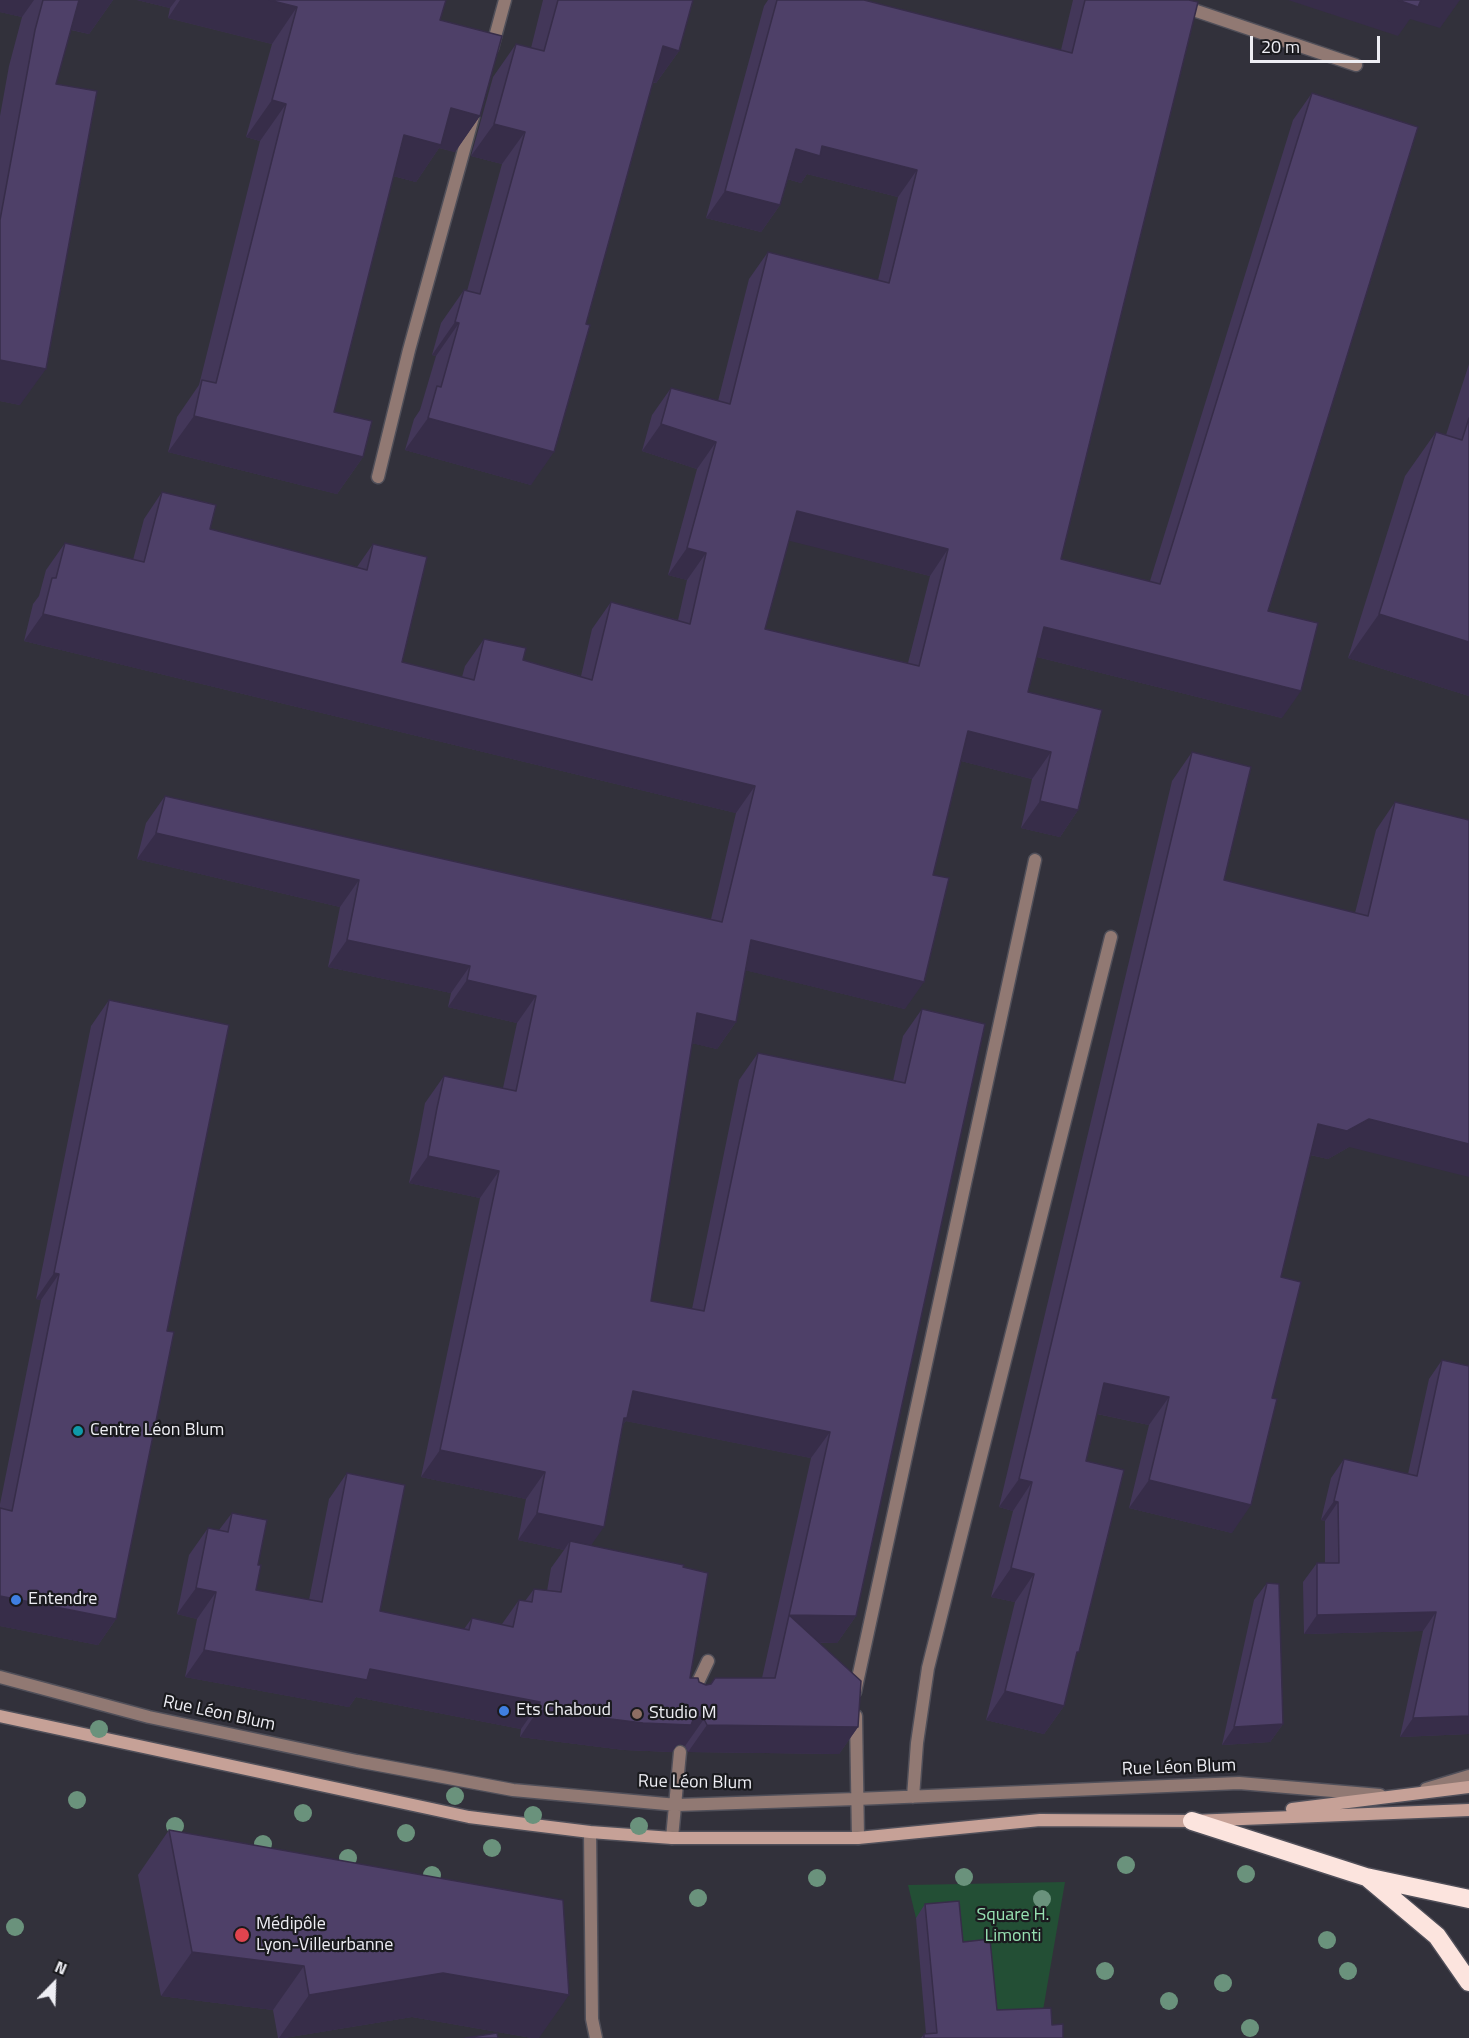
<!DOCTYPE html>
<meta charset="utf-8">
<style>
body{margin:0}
#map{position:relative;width:1469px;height:2038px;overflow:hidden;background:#32313b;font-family:"Titillium Web",sans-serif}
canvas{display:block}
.north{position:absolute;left:24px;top:1954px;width:60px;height:60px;-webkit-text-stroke:4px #1a1a1e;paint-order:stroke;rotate:23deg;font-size:16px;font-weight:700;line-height:24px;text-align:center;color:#eeeef4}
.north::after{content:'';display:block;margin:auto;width:21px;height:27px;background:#eeeef4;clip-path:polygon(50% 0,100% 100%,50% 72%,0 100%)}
.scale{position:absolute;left:1250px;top:36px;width:130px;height:27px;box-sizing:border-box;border:3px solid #eeeef4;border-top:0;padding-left:8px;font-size:18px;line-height:21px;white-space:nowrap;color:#eeeef4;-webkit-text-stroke:4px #1a1a1e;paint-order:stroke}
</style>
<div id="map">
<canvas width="1469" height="2038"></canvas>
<div class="north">N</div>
<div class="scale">20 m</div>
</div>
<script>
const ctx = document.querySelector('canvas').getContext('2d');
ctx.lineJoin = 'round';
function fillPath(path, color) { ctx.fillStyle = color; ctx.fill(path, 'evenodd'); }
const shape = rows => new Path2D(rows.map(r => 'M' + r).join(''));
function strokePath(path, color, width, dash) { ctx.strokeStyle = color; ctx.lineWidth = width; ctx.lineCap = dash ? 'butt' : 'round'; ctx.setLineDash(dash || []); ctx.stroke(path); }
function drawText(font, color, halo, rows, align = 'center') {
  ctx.font = font + ' "Titillium Web",sans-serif'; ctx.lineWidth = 4.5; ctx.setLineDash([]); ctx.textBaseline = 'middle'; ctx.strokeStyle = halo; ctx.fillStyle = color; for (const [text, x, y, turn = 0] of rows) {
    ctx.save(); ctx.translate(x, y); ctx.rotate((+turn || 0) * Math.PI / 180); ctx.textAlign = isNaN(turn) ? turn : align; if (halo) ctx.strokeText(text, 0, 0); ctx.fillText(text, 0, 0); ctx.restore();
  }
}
fillPath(shape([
 [1065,1882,1041,2022,988,2024,953,1956,949,1915,916,1918,908,1885]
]), '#234f35');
const lane = shape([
 [492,48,505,0],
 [378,477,409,350,473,117],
 [0,1677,149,1717,357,1761,513,1790,677,1805,856,1799,1239,1783,1380,1795],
 [855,1692,1035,860],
 [692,1695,708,1661],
 [856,1716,858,1838],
 [1426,1789,1469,1776],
 [913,1797,917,1743,928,1668,1111,937],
 [590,1832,592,2019,596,2038],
 [672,1838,680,1752]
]);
const street = shape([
 [1164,0,1356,65]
]);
const secondary = shape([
 [0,1716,469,1817,590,1832,672,1838,858,1838,1040,1820,1192,1821,1469,1810],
 [1292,1809,1469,1787]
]);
const highway = shape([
 [1192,1821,1366,1877,1469,1899],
 [1368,1878,1437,1936,1469,1982]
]);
strokePath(lane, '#504f59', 15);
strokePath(street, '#504f59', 15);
strokePath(secondary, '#504f59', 15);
strokePath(highway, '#504f59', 21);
strokePath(lane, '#917973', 12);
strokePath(street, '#917973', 12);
strokePath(secondary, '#c6a197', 12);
strokePath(highway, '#fce4de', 18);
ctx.fillStyle = '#6a927c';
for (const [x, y] of [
 [99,1729],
 [455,1796],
 [77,1800],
 [303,1813],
 [533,1815],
 [175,1826],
 [639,1826],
 [406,1833],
 [263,1844],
 [492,1848],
 [348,1858],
 [1126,1865],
 [1246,1874],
 [432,1875],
 [964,1877],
 [817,1878],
 [698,1898],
 [1042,1899],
 [15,1927],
 [1327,1940],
 [1105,1971],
 [1348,1971],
 [1223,1983],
 [1169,2001],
 [1250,2028]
]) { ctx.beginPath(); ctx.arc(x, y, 9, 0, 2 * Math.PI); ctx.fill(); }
fillPath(shape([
 [0,0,113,0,89,34,71,30,56,84,20,405,0,401,0,116,9,66,22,17,0,12],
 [137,0,446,0,440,20,480,116,455,152,439,148,416,182,393,176,334,412,363,457,337,494,168,452,177,417,199,385,260,141,246,137,272,44,168,18,170,8],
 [543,0,693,0,679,51,656,83,653,83,531,485,405,450,414,419,420,410,436,356,432,355,441,323,464,290,467,291,502,164,471,156,493,77,516,44,531,48],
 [768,0,864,0,1061,50,1073,0,1189,0,1061,559,1150,581,1293,120,1312,93,1268,611,1282,718,1037,657,1028,692,1078,810,1060,837,1021,828,1032,779,961,761,933,875,905,1009,745,970,736,1022,717,1049,692,1043,651,1301,692,1309,739,1080,758,1053,893,1081,903,1036,922,1009,856,1616,837,1643,820,1643,858,1727,839,1754,688,1752,685,1746,680,1744,676,1746,672,1752,624,1750,520,1737,521,1729,356,1697,349,1707,185,1677,197,1619,177,1614,189,1555,208,1528,219,1530,232,1513,258,1565,256,1590,309,1600,329,1499,347,1473,380,1611,464,1629,472,1618,502,1624,519,1600,525,1601,534,1589,547,1591,551,1568,564,1550,518,1540,526,1499,421,1477,480,1198,409,1183,419,1135,425,1103,444,1076,503,1088,517,1023,448,1007,451,993,328,967,340,907,137,859,146,823,165,796,711,919,736,813,24,641,33,604,39,596,46,570,65,543,133,560,144,519,162,492,210,529,357,567,373,544,402,662,462,677,465,666,484,639,523,660,581,676,592,629,611,602,678,620,687,580,668,575,697,469,642,451,652,415,671,388,718,401,749,279,768,252,878,280,898,197,807,174,801,183,787,179,780,205,761,232,706,218,764,6],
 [789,540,930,576,908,663,765,629],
 [626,1421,811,1458,762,1678,706,1685,690,1678,683,1567,591,1546,623,1424],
 [1469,364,1469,696,1348,658,1405,476,1436,432,1446,435],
 [1192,752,1224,880,1355,913,1376,830,1395,802,1349,1147,1328,1159,1310,1155,1281,1277,1232,1533,1129,1508,1149,1425,1097,1414,1086,1461,1076,1657,1064,1706,1044,1734,986,1720,1015,1602,991,1597,1013,1511,999,1507,1172,781],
 [109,1000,167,1331,116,1619,98,1645,0,1626,0,1504,41,1300,36,1299,91,1026],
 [1442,1360,1469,1734,1400,1737,1423,1631,1304,1634,1303,1582,1317,1563,1325,1563,1325,1521,1321,1520,1331,1478,1344,1459,1408,1474,1429,1379],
 [1267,1583,1283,1724,1270,1742,1222,1745,1254,1600],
 [169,1830,539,2038,532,2038,412,2017,284,2038,278,2038,273,2010,161,1996,138,1875],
 [925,1904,963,1942,997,2010,1052,2025,1063,2038,921,2038,924,2034,926,2034,916,1918]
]), '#433759');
fillPath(shape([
 [0,0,34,0,22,17,0,12],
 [74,0,113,0,89,34,56,26],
 [137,0,176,0,170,8],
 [180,0,269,0,297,7,272,44,168,18],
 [1288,0,1460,0,1440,28,1410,19,1398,36],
 [663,46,679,51,656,83,640,79],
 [272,100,286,104,260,141,246,137],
 [451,108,480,116,455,152,439,148,416,182,378,172,404,135],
 [494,124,525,132,502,164,471,156],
 [822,146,917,170,898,197,807,174,801,183,777,176,796,149],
 [725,191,780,205,761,232,706,218],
 [455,322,459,323,436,356,432,355],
 [0,360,46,369,20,405,0,401],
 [194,416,363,457,337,494,168,452],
 [428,418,554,452,531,485,405,450],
 [661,424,716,442,697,469,642,451],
 [797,511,948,549,930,576,778,538],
 [687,548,706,553,687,580,668,575],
 [43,614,755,786,736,813,24,641],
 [1379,614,1469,642,1469,696,1348,658],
 [1044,627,1301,691,1282,718,1025,654],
 [968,731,1051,752,1032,779,949,758],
 [1040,801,1078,810,1060,837,1021,828],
 [156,833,359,880,340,907,137,859],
 [347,940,470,966,451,993,328,967],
 [751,940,924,982,905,1009,732,967],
 [467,980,536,996,517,1023,448,1007],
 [697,1013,736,1022,717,1049,678,1040],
 [1369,1119,1469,1144,1469,1177,1349,1147,1328,1159,1298,1152,1318,1124],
 [428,1156,499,1171,480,1198,409,1183],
 [54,1273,59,1274,41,1300,36,1299],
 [1104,1383,1169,1397,1149,1425,1084,1411],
 [633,1391,830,1432,811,1458,626,1421,608,1445],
 [440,1450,545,1472,526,1499,421,1477],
 [1019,1479,1032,1482,1013,1511,999,1507],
 [1149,1480,1251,1505,1232,1533,1129,1508],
 [1334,1501,1338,1502,1325,1521,1321,1520],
 [537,1513,604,1527,585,1554,570,1541,564,1550,518,1540],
 [1011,1568,1034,1574,1015,1602,991,1597],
 [196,1588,216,1592,197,1619,177,1614],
 [0,1596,116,1619,98,1645,0,1626],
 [1436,1612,1423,1631,1304,1634,1317,1615],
 [789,1615,856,1616,837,1643,783,1642],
 [204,1650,370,1669,540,1702,521,1729,356,1697,349,1707,185,1677],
 [1005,1691,1064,1706,1044,1734,986,1720],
 [538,1710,693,1720,699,1717,704,1719,685,1746,680,1744,676,1746,672,1752,624,1750,520,1737],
 [1469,1716,1469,1734,1400,1737,1413,1718],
 [1283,1724,1270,1742,1222,1745,1234,1727],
 [707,1725,858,1727,839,1754,688,1752],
 [192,1952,304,1966,273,2010,161,1996],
 [443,1973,569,1995,539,2038,532,2038,412,2017,284,2038,279,2038,309,1995]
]), '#372d49');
const building = shape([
 [43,0,79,0,56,84,97,91,46,369,0,360,0,220,35,30,43,0],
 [269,0,446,0,440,20,502,36,480,116,451,108,441,145,404,135,334,412,372,421,363,457,194,416,202,380,216,383,286,104,272,100,297,7,269,0],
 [558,0,693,0,679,51,663,46,586,324,590,325,554,452,428,418,437,386,441,387,459,323,455,322,464,290,480,294,525,132,494,124,516,44,544,51,558,0],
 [777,0,864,0,1072,53,1085,0,1189,0,1198,2,1061,559,1160,584,1312,93,1418,127,1268,611,1318,623,1301,691,1044,627,1028,692,1102,710,1078,810,1040,801,1051,752,968,731,933,875,949,878,924,982,751,940,736,1022,697,1013,651,1301,704,1311,758,1053,905,1083,922,1009,985,1024,856,1616,789,1615,861,1681,858,1727,707,1725,704,1719,699,1717,693,1720,691,1725,643,1723,538,1710,540,1702,370,1669,367,1680,204,1650,216,1592,196,1588,208,1528,228,1532,232,1513,267,1520,258,1565,261,1565,256,1590,322,1602,347,1473,405,1485,380,1611,469,1630,472,1618,513,1627,519,1600,532,1602,534,1589,561,1592,570,1541,684,1565,683,1567,708,1573,690,1678,698,1678,699,1682,706,1685,711,1684,715,1678,775,1678,830,1432,633,1391,627,1418,624,1418,604,1527,537,1513,545,1472,440,1450,499,1171,428,1156,437,1108,444,1076,516,1091,536,996,467,980,470,966,347,940,359,880,156,833,165,796,722,922,755,786,43,614,52,578,56,578,65,543,144,562,162,492,216,505,210,529,367,570,373,544,427,557,402,662,474,680,484,639,526,648,523,660,592,680,611,602,690,624,706,553,687,548,716,442,661,424,671,388,730,404,768,252,889,283,917,170,822,146,820,156,796,149,780,205,725,191,777,0],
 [797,511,948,549,919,666,765,629,797,511],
 [1398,0,1421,0,1418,7,1398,0],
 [1469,418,1469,642,1379,614,1436,432,1462,440,1469,418],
 [1192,752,1251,767,1224,880,1368,916,1395,802,1469,820,1469,1144,1369,1119,1347,1131,1318,1124,1281,1277,1301,1282,1272,1398,1277,1399,1251,1505,1149,1480,1169,1397,1104,1383,1086,1461,1124,1470,1079,1652,1077,1652,1064,1706,1005,1691,1034,1574,1011,1568,1032,1482,1019,1479,1192,752],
 [109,1000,229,1025,167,1331,174,1332,116,1619,0,1596,0,1508,12,1511,59,1274,54,1273,109,1000],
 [1442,1360,1469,1366,1469,1716,1413,1718,1436,1612,1317,1615,1317,1563,1339,1563,1338,1502,1334,1501,1344,1459,1417,1476,1442,1360],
 [1267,1583,1279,1584,1283,1724,1234,1727,1267,1583],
 [169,1830,563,1900,569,1995,443,1973,309,1995,304,1966,192,1952,169,1830],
 [959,1901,963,1942,990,1939,997,2010,1051,2008,1052,2025,1063,2024,1063,2038,924,2038,924,2034,937,2033,925,1904,959,1901],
 [497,2033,498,2038,465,2038,497,2033]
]);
fillPath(building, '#4e4068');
strokePath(building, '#372d49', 1.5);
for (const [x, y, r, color] of [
 [78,1431,6,"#0f9aa8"],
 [16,1600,6,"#3f7fe0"],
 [504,1711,6,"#3f7fe0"],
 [637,1714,6,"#8d6e63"],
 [242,1935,8,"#e0444e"]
]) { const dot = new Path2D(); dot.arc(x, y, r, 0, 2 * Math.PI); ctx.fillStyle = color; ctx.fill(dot); strokePath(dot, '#1a1a1e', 2); }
drawText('18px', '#eeeef4', '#1a1a1e', [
 ["Centre Léon Blum",90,1431],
 ["Entendre",28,1600],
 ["Ets Chaboud",516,1711],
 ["Studio M",649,1714],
 ["Médipôle",256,1925],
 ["Lyon-Villeurbanne",256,1946]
], 'left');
drawText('18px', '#eeeef4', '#1a1a1e', [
 ["Rue Léon Blum",219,1714,12],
 ["Rue Léon Blum",1179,1768,-2],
 ["Rue Léon Blum",695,1783,1]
]);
drawText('18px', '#97e1b2', '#1a1a1e', [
 ["Square H.",1013,1916],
 ["Limonti",1013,1937]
]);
</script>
